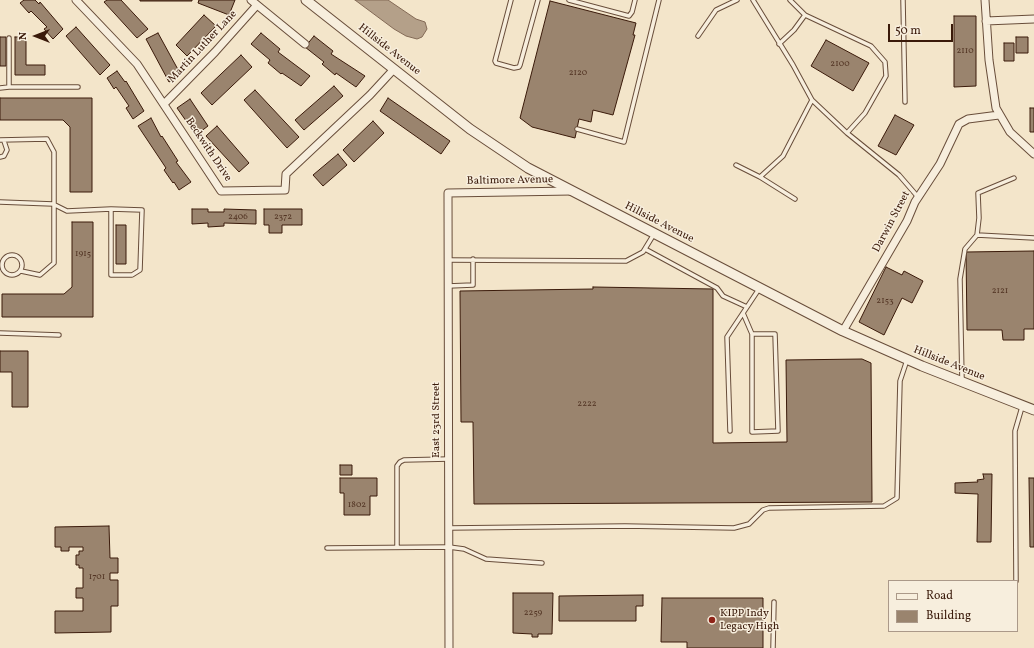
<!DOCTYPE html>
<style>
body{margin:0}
#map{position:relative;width:1034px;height:648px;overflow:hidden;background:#f3e5ca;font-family:Vollkorn,serif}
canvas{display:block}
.legend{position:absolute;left:888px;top:580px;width:130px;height:52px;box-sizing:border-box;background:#f7eedd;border:1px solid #ab9989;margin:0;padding:5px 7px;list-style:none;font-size:12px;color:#3a1a0a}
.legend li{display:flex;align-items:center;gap:8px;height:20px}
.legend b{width:20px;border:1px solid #ab9989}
.north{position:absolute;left:16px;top:16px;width:40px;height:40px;-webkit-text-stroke:3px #f7eedd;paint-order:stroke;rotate:270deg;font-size:11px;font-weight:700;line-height:16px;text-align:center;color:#3a1a0a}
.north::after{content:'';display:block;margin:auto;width:14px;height:18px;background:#3a1a0a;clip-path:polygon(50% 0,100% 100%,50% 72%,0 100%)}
.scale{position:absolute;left:888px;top:24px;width:65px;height:18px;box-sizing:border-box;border:2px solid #3a1a0a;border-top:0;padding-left:5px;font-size:12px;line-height:14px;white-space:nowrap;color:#3a1a0a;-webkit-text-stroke:3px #f7eedd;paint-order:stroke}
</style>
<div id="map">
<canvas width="1034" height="648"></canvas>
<ul class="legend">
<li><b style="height:5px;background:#f7eedd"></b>Road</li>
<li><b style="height:11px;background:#9a846e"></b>Building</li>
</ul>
<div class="north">N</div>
<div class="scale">50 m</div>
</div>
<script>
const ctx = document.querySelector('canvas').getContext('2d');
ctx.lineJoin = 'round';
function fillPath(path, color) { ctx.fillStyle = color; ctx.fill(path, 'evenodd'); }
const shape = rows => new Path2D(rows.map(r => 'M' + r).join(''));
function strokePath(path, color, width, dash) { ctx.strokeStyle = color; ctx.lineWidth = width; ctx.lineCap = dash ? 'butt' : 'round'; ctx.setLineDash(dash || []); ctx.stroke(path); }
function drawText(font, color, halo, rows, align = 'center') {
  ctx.font = font + ' Vollkorn,serif'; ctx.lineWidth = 3; ctx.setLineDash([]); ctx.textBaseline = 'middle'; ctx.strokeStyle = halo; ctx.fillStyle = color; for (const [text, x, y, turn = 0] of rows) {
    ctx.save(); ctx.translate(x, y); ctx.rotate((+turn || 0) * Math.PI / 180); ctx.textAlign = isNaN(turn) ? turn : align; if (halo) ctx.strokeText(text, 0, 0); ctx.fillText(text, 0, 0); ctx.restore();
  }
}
const water = shape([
 [355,0,388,0,416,19,425,22,427,29,422,37,417,39,406,36,394,29,355,0]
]);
fillPath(water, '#b4a089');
strokePath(water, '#836a56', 1);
const building = shape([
 [24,0,35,0,39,4,40,2,63,29,53,39,44,29,47,27,31,11,29,13,20,3,24,0],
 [107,0,121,0,148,29,137,38,104,2,107,0],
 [140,0,192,0,192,1,140,1,140,0],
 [199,0,235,0,229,15,198,3,199,0],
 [550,1,636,23,633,35,635,35,613,115,593,110,591,122,579,119,575,138,532,127,520,118,550,1],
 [204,15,216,26,187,56,176,45,204,15],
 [954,16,976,16,976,86,954,87,954,16],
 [76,27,110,65,100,75,66,36,76,27],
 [158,33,181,75,169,82,146,39,158,33],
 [261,33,280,49,278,52,310,76,301,86,282,73,281,74,268,63,270,60,251,44,261,33],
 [314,36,333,51,331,54,365,76,356,87,336,73,335,75,322,64,324,62,305,47,314,36],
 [0,37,6,37,6,66,0,66,0,37],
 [15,37,26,37,26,65,45,65,45,75,15,75,15,37],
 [1016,37,1028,37,1028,53,1016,53,1016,37],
 [826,40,869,63,853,91,811,66,826,40],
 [1004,43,1014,43,1014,61,1004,61,1004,43],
 [241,55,252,67,212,105,201,93,241,55],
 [117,71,125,82,126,81,144,111,133,119,126,108,129,106,116,87,114,89,107,78,117,71],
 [334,86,343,96,304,130,295,120,334,86],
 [255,90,299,137,287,148,244,100,255,90],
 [0,98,92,98,92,192,70,192,70,127,63,120,0,120,0,98],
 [388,98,450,141,441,154,380,111,388,98],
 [190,99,208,126,196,135,177,108,190,99],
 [1030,108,1034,108,1034,132,1030,132,1030,108],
 [895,115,914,125,896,155,878,146,895,115],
 [151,118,161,137,162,136,178,161,176,162,191,182,179,190,174,182,173,183,164,170,166,168,138,126,151,118],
 [373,121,384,133,354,162,343,150,373,121],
 [217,126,249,163,239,172,206,136,217,126],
 [338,154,347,165,323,186,313,175,338,154],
 [192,209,208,209,208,212,224,212,224,209,256,210,256,224,224,223,224,226,208,227,208,223,192,224,192,209],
 [264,209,302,209,302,225,282,225,282,233,269,233,269,225,264,225,264,209],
 [72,222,93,222,93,317,2,317,2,294,64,294,72,287,72,222],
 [116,225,126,225,126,264,116,264,116,225],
 [1034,251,1034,329,1024,329,1024,340,1003,340,1002,330,967,330,966,252,1034,251],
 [886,267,902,275,904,271,923,281,912,303,902,298,884,335,859,322,886,267],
 [593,287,713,289,713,443,787,442,786,360,862,359,871,363,872,502,474,504,473,422,461,422,460,291,593,289,593,287],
 [0,351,28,351,28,407,12,407,12,372,0,372,0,351],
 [340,465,352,465,352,475,340,475,340,465],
 [983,474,992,474,991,542,977,542,978,494,955,493,955,483,978,482,977,480,984,479,983,474],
 [340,478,377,478,377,496,370,496,370,515,344,515,344,493,340,493,340,478],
 [1029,478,1034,478,1034,547,1030,547,1029,478],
 [109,526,110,558,118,558,118,573,110,573,110,580,118,580,118,606,111,606,111,632,55,633,55,611,83,611,83,598,76,598,76,588,83,588,83,568,79,568,79,565,76,565,76,555,79,555,79,551,83,551,83,547,69,547,69,551,61,551,61,547,55,547,55,527,109,526],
 [513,593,553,593,552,634,538,634,538,637,532,637,532,634,513,633,513,593],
 [643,595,643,606,636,606,636,621,559,621,559,596,643,595],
 [662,598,763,598,763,648,687,648,687,642,661,642,662,598]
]);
fillPath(building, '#9a846e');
strokePath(building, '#3a1a0a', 1);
const service = shape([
 [511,0,495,61,496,63,514,68,519,67,520,65,538,0],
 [569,0,629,16,632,12,635,0],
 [753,0,793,65,812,100,847,133,899,175,918,197],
 [903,0,905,102],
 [805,15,871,46,885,62,886,76,865,113,847,133],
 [698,36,716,10,737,0],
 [779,44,794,30,805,15,790,0],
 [9,87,78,87],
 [0,88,9,87,9,38],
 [577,129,624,142,659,0],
 [0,140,47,139,54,152,54,263,40,275,21,271],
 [0,157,4,156,7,150,4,141],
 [736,165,760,177,795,199],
 [760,177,783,156,812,100],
 [0,202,53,204,67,211,111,209,142,210,140,270,132,275,111,275,111,209],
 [977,235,979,218,978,193,1014,178],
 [645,249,717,288,723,296,747,307],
 '2 265a10 10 0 1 1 20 0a10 10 0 1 1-20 0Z',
 [448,260,626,261,643,252,654,234],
 [448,286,473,285,473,259],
 [743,313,752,334,752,432,778,431,775,334,752,334],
 [0,333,59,335],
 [962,380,960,279,965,249,977,235,1034,238],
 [730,431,727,337,759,289],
 [449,528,625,526,734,528,749,524,763,510,769,508,884,506,897,498,900,381,907,360],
 [397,547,397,466,400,462,404,460,449,459],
 [327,548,449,547,464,549,486,559,542,563],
 [1016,581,1015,431,1022,407],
 [773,648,774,602]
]);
const minor = shape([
 [76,0,137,64,221,191,285,190,286,174,370,95,394,69],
 [251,0,305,44],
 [985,0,989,60,996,108,1010,132,1034,154],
 [986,21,1034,19],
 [164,104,215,52,257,5],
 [843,331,907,221,915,202,940,164,959,124,968,119,999,115],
 [449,648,448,193,572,191]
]);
const tertiary = shape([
 [306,0,470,129,528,168,843,331,922,366,1034,410]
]);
strokePath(service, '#684d3a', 5.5);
strokePath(minor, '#684d3a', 9);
strokePath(tertiary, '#684d3a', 11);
strokePath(service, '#f7eedd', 3.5);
strokePath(minor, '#f7eedd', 7);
strokePath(tertiary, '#f7eedd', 9);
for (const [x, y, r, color] of [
 [712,620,4,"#8f2418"]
]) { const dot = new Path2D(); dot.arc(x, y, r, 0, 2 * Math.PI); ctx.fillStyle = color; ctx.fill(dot); strokePath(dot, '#f7eedd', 1.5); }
drawText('9px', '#523423', null, [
 ["2110",965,51],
 ["2100",840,64],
 ["2120",578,73],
 ["2406",238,217],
 ["2372",283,217],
 ["1915",83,254],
 ["2121",1000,291],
 ["2153",885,301],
 ["2222",587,404],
 ["1802",357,505],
 ["1701",97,577],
 ["2259",533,613]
]);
drawText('11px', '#3a1a0a', '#f7eedd', [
 ["Martin Luther Lane",203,47,-47],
 ["Hillside Avenue",389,50,38],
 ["Beckwith Drive",208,150,56],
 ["Baltimore Avenue",510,181,-1],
 ["Darwin Street",892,222,-62],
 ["Hillside Avenue",659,223,27],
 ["Hillside Avenue",949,364,22],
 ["East 23rd Street",437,420,-90]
]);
drawText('11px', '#3a1a0a', '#f7eedd', [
 ["KIPP Indy",720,614],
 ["Legacy High",720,627]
], 'left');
</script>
